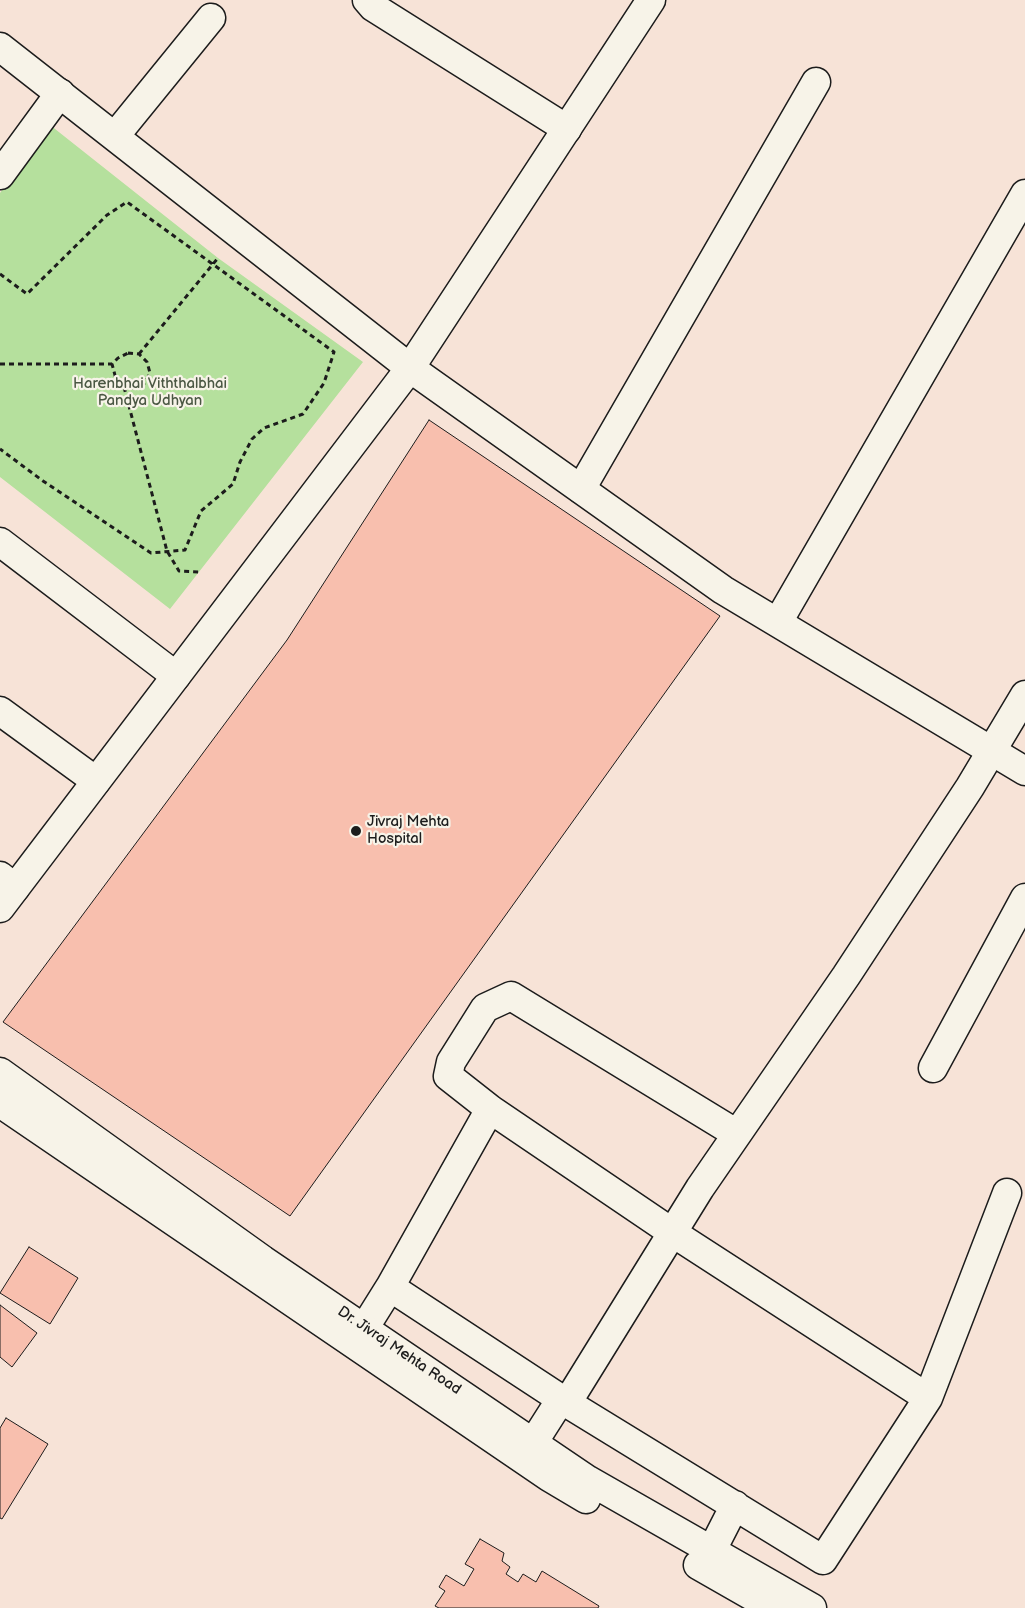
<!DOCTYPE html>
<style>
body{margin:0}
canvas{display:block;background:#f7e3d7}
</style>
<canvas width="1025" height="1608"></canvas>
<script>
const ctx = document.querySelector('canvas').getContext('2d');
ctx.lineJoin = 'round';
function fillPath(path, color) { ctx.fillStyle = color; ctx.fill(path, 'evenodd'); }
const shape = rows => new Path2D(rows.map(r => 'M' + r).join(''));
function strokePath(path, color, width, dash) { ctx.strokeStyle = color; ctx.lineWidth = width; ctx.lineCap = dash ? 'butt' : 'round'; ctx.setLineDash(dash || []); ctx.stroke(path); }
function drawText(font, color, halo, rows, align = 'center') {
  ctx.font = font + ' "Balsamiq Sans",sans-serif'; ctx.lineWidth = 4.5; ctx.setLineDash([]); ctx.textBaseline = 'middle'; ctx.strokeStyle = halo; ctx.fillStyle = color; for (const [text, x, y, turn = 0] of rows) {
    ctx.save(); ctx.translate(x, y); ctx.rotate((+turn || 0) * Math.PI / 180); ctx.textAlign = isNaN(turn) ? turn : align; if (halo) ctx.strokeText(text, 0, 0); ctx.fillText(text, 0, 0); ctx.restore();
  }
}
fillPath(shape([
 [50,125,218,258,363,362,170,609,0,477,0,193]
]), '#b5e09d');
const building = shape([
 [429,420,720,616,290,1216,3,1022,287,640,429,420],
 [29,1247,78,1278,50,1324,0,1293,29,1247],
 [0,1305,37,1333,12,1367,0,1357,0,1305],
 [6,1418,48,1444,2,1519,0,1518,0,1428,6,1418],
 [480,1539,504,1553,502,1561,510,1567,506,1574,518,1582,523,1574,536,1582,542,1571,599,1606,598,1608,439,1608,435,1606,445,1591,439,1587,446,1575,464,1586,474,1569,465,1564,480,1539]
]);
fillPath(building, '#f8bfae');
strokePath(building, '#1c1c1c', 1);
const street = shape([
 [367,0,373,7,567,129],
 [115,136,211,18],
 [0,175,60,93],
 [581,489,816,82],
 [0,542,176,676],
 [778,622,1025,194],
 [0,711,96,781],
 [0,876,15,888],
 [933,1068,1025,898],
 [490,1109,390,1287,567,1403],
 [737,1134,511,996,485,1008,451,1062,448,1076,490,1109,673,1233,928,1398],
 [1007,1193,928,1398,823,1560,567,1403,700,1188,846,976,970,787,1025,695],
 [365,1327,390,1287],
 [533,1443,561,1399],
 [712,1550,735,1505]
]);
const secondary = shape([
 [0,47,410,368,723,590,1025,771],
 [0,908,410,368,651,0],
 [0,1072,263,1260,588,1480,812,1608],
 [0,1103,549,1477,586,1499],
 [698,1565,773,1608]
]);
strokePath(street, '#1c1c1c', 31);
strokePath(secondary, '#1c1c1c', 31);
strokePath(shape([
 [0,274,27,294,107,215,127,202,334,352,324,383,303,414,264,428,252,439,240,462,233,484,201,511,185,550,151,553,43,481,0,449],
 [128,353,139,354,147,362,150,373,145,383,135,388,124,387,116,379,112,364,118,358,128,353],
 [139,354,218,258],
 [0,364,112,364],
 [124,387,167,551,179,571,200,572]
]), '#1c1c1c', 3, [5, 4]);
strokePath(street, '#f7f3e8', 28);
strokePath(secondary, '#f7f3e8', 28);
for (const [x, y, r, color] of [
 [356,831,6,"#1c1c1c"]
]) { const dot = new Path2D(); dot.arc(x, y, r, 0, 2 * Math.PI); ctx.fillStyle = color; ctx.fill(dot); strokePath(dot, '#f7f3e8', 2); }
drawText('15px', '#4a5743', '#f7f3e8', [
 ["Harenbhai Viththalbhai",150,384],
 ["Pandya Udhyan",150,401]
]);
drawText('15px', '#1c1c1c', '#f7f3e8', [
 ["Jivraj Mehta",367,822],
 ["Hospital",367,839]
], 'left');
drawText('15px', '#1c1c1c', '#f7f3e8', [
 ["Dr. Jivraj Mehta Road",399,1351,34]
]);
</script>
